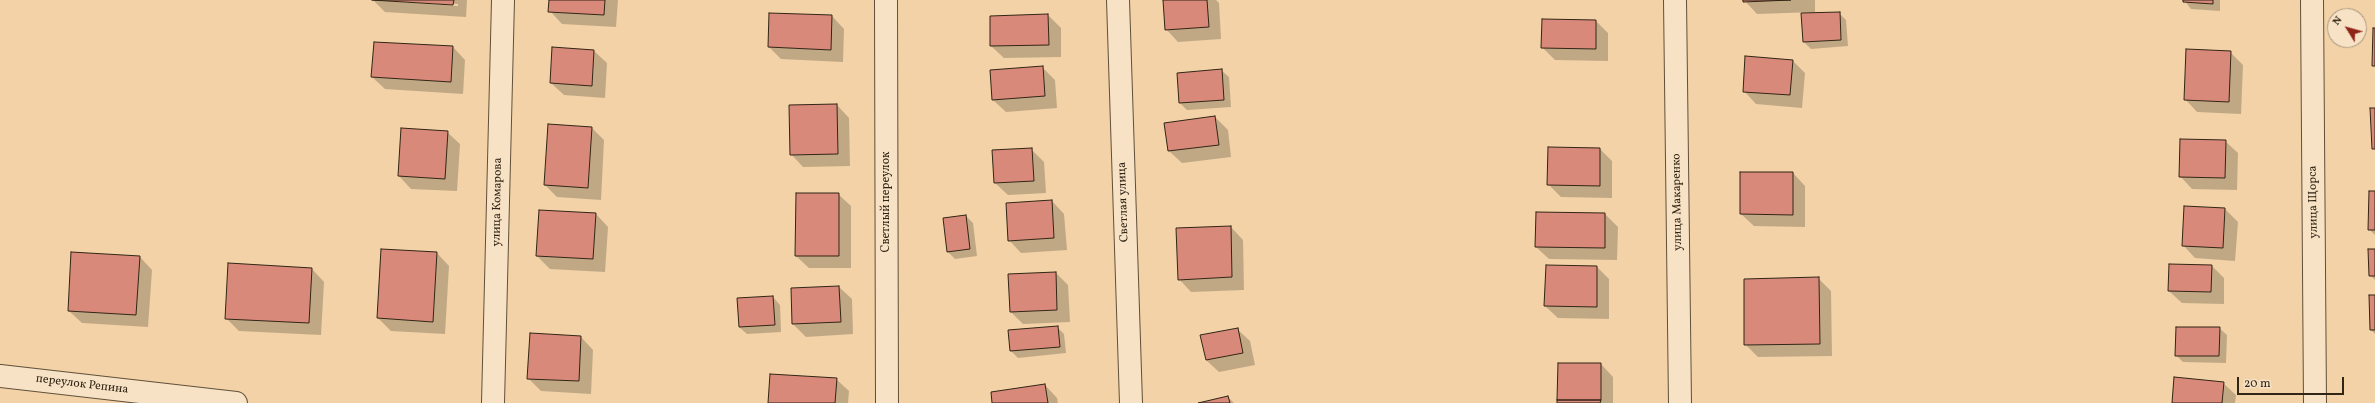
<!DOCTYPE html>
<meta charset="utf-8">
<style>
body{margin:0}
#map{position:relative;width:2375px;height:403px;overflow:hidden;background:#f2d2a6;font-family:Vollkorn,serif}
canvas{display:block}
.north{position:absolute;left:2327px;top:8px;width:40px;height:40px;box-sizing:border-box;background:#f7e2c5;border:1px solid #a8967f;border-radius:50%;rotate:307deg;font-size:11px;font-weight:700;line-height:16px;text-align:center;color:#312515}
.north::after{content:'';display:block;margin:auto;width:14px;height:18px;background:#8f2418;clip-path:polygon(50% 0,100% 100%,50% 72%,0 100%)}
.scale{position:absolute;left:2237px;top:377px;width:107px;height:18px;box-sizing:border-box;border:2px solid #312515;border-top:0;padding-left:5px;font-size:12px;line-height:14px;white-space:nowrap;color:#312515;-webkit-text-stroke:3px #f7e2c5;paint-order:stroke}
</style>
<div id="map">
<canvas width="2375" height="403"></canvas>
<div class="north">N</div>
<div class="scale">20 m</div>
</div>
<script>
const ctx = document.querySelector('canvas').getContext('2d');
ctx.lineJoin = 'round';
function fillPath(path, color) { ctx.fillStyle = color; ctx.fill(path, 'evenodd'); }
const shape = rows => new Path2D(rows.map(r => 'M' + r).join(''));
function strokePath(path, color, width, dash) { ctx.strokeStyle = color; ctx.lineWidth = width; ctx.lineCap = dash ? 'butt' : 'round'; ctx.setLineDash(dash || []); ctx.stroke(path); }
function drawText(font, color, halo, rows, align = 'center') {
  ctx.font = font + ' Vollkorn,serif'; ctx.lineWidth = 3.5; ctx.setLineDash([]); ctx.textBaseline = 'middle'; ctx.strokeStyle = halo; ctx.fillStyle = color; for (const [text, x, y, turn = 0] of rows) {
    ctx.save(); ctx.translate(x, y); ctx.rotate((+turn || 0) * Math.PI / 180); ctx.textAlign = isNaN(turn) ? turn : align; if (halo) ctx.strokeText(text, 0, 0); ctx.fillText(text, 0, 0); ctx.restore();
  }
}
fillPath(shape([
 [373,0,458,6,458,4,389,0,467,0,466,17,385,12],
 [550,0,618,0,616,27,562,24,550,11],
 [1164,0,1216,0,1219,3,1221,39,1178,42,1166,29],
 [1744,0,1815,0,1815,12,1757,14],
 [2184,0,2220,0,2220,11,2191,9],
 [1839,13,1846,20,1848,46,1811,49,1804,42],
 [1048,15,1061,28,1061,57,1004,58,991,46],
 [832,16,844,29,843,62,781,59,769,47],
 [1596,21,1608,33,1608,61,1555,60,1542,47],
 [453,47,465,60,463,94,385,89,372,77],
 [594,51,607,63,605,98,564,95,551,83],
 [2230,52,2243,65,2241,114,2197,112,2185,99],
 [1792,60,1805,73,1802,108,1756,104,1744,91],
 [1042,67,1055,80,1057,108,1006,112,993,100],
 [1221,70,1229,77,1231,107,1187,110,1180,103],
 [837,105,849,118,850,166,803,167,791,154],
 [1215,117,1228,130,1231,157,1182,163,1169,151,1166,124],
 [592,128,604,140,601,200,557,197,545,185],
 [447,132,460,144,457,191,411,189,399,176],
 [2225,141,2238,153,2237,190,2192,189,2180,176],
 [1031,149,1044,162,1046,193,1008,195,995,183],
 [1600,149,1612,161,1612,198,1561,197,1548,184],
 [1793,173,1805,186,1805,227,1754,226,1741,214],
 [2375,192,2375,235,2369,229],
 [838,194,851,206,851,268,809,268,796,256],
 [1052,201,1064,214,1067,250,1021,253,1009,240],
 [2185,207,2225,209,2238,222,2235,261,2195,258,2183,245],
 [1537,213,1605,214,1618,227,1617,260,1549,259,1536,247],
 [596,214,608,227,605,272,550,269,537,256],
 [966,216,973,223,977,256,955,259,948,252],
 [1231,227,1243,240,1244,290,1191,292,1179,279],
 [2375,249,2375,280,2370,275],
 [437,253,449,266,445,334,391,331,378,318],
 [140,257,152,270,148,327,82,323,69,311],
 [2212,266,2224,278,2224,304,2182,303,2169,291],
 [1597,267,1609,279,1609,319,1558,318,1545,306],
 [312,269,324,282,321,335,239,331,226,318],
 [1056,273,1068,285,1070,322,1023,324,1011,312],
 [1818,278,1831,291,1832,356,1758,357,1745,344],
 [839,287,852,299,853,334,806,337,793,324,792,289],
 [2370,296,2375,296,2375,334,2371,330],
 [773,297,780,305,781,332,747,334,739,327],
 [1057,327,1064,334,1066,353,1018,358,1011,351],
 [2219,328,2227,335,2226,363,2183,362,2176,355],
 [1237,329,1250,341,1255,365,1219,372,1206,360],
 [581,337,593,350,591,394,541,391,528,378],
 [1601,364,1613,377,1613,403,1558,403],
 [836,379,849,391,848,403,769,403],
 [2223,383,2236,395,2235,403,2173,403],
 [1045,385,1057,398,1058,403,993,403],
 [1228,397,1234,403,1202,403]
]), '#0003');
const building = shape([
 [372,0,454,0,453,5,372,0],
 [549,0,605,0,604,15,548,12,549,0],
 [1163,0,1207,0,1209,27,1165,30,1163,0],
 [1743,0,1791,0,1743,2,1743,0],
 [2183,0,2213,0,2213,4,2183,2,2183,0],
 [1840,12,1841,40,1803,42,1801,13,1840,12],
 [769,13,832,15,831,50,768,47,769,13],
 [1048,14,1049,45,990,46,990,16,1048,14],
 [1542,19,1596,20,1596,49,1541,48,1542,19],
 [2373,28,2375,28,2375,66,2372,66,2373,28],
 [374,42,453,46,451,82,371,77,374,42],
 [552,47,594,50,592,86,550,83,552,47],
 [2186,49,2231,51,2229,102,2184,100,2186,49],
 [1745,56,1793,60,1790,95,1743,92,1745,56],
 [1043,66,1045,96,992,100,990,70,1043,66],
 [1222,69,1224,100,1179,103,1177,73,1222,69],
 [837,104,838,154,790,155,789,105,837,104],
 [2370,108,2375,108,2375,149,2372,149,2370,108],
 [1215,116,1219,145,1168,151,1164,123,1215,116],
 [548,124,592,127,588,188,544,185,548,124],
 [401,128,448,131,445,179,398,176,401,128],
 [2180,139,2226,140,2225,178,2179,177,2180,139],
 [1548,147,1600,148,1600,186,1547,185,1548,147],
 [1032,148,1034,181,994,183,992,150,1032,148],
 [1740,172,1793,172,1793,215,1740,214,1740,172],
 [2369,191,2375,191,2375,230,2368,230,2369,191],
 [796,193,839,193,839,256,795,256,796,193],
 [1052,200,1054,238,1008,241,1006,203,1052,200],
 [2184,206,2225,208,2223,248,2182,246,2184,206],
 [539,210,596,213,593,259,536,256,539,210],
 [1536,212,1605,213,1605,248,1535,247,1536,212],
 [966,215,970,249,947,252,943,218,966,215],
 [1231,226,1232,277,1178,280,1176,228,1231,226],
 [381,249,437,252,433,322,377,318,381,249],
 [2368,249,2375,249,2375,276,2369,276,2368,249],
 [71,252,140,256,136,315,68,311,71,252],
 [228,263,312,268,309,323,225,319,228,263],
 [2169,264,2212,265,2211,292,2168,291,2169,264],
 [1546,265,1597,266,1597,307,1544,306,1546,265],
 [1056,272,1057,310,1010,312,1008,274,1056,272],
 [1819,277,1820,344,1744,345,1744,279,1819,277],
 [839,286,841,322,792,324,791,288,839,286],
 [2369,295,2375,295,2375,330,2370,330,2369,295],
 [773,296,775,325,739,327,737,298,773,296],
 [1058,326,1060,347,1010,351,1008,330,1058,326],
 [2176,327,2220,327,2219,356,2175,356,2176,327],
 [1238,328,1243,353,1206,360,1200,335,1238,328],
 [530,333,581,336,579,381,527,379,530,333],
 [1558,363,1601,363,1601,400,1557,400,1558,363],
 [770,374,837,378,835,403,768,403,770,374],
 [2174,377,2224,382,2222,403,2172,403,2174,377],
 [1045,384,1048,403,992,403,991,392,1045,384],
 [1228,396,1230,403,1198,403,1228,396],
 [1557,400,1601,400,1600,403,1557,403,1557,400]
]);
fillPath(building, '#d9897a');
strokePath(building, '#312515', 1);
const street = shape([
 [886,0,887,403],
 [1118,0,1131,403],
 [1675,0,1680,403],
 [2312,0,2315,403],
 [0,376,236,403],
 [493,403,503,0]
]);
strokePath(street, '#615039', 24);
strokePath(street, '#f7e2c5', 22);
drawText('12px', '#312515', '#f7e2c5', [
 ["улица Комарова",498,202,-89],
 ["Светлый переулок",887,202,-90],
 ["Светлая улица",1124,202,-92],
 ["улица Макаренко",1678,202,-91],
 ["улица Щорса",2314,202,-91],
 ["переулок Репина",82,385,7]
]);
</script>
